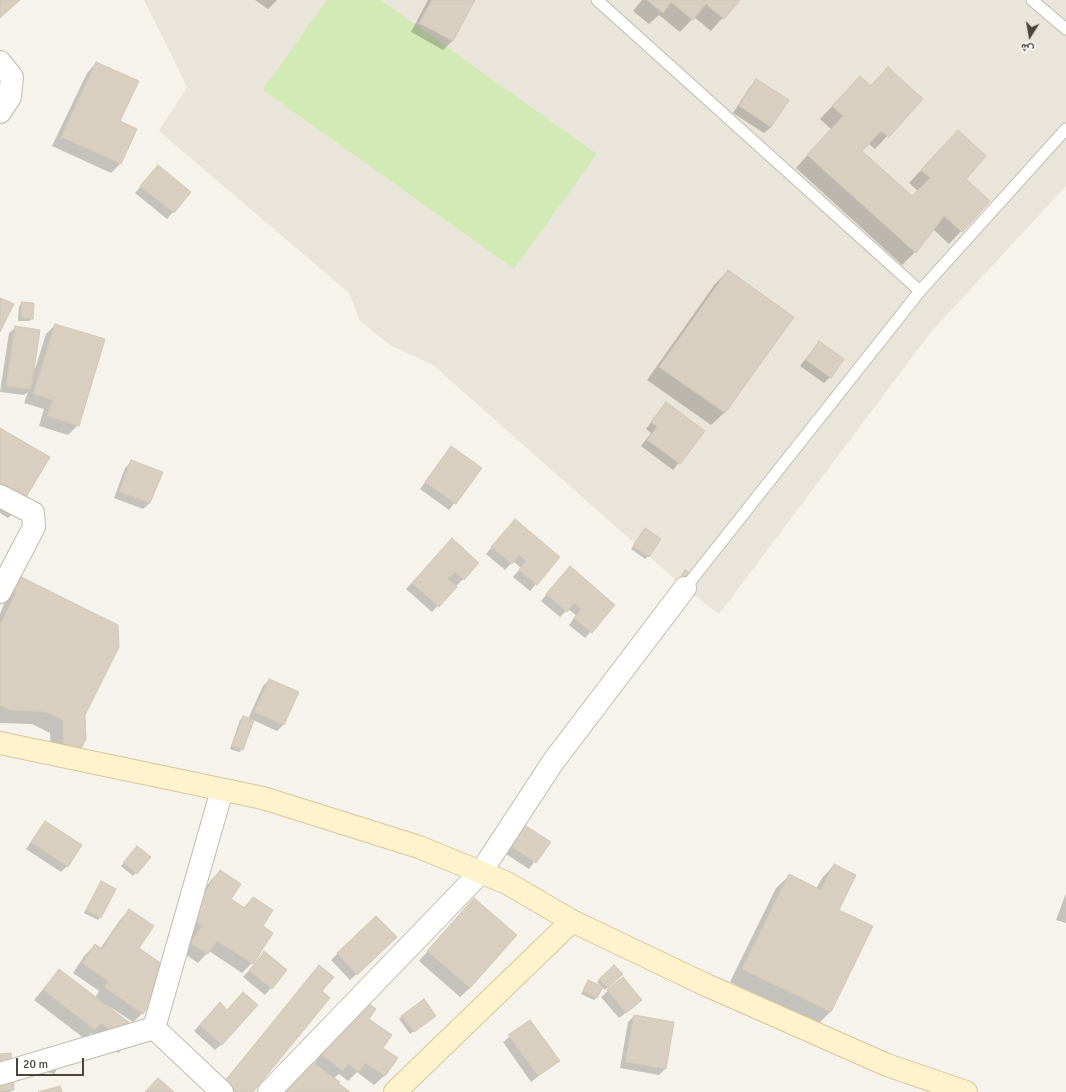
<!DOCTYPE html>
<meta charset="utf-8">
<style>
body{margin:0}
#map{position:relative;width:1066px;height:1092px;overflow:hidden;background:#f6f3ec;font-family:Signika,Vazirmatn,sans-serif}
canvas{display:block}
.north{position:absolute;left:1010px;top:16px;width:40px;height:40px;-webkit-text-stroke:3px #fff;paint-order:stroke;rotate:191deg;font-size:11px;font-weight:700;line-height:16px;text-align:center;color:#4b4439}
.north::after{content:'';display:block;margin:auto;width:14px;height:18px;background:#4b4439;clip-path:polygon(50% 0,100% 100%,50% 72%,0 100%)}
.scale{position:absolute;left:16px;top:1058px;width:68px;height:18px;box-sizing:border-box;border:2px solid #4b4439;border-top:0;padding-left:5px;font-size:12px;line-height:14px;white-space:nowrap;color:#4b4439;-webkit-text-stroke:3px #fff;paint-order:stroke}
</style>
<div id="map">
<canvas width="1066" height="1092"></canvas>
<div class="north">ش</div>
<div class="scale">20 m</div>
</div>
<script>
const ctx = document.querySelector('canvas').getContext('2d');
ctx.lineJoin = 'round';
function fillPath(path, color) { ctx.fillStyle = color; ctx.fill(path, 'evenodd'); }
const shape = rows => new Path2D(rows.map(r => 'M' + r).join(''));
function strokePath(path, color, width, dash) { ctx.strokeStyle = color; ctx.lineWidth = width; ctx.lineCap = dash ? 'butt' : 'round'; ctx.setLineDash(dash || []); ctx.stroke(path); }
fillPath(shape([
 [144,0,1066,0,1066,186,931,332,719,614,685,588,433,365,390,345,360,321,349,293,159,131,187,87]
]), '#eae5da');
fillPath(shape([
 [327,0,381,0,597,154,514,269,263,90]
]), '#d2eab5');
fillPath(shape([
 [255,0,277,0,268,9],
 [428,0,474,0,453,40,443,50,411,32],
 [642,0,738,0,711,31,694,17,680,32,659,15,649,24,633,11],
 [96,63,119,122,136,130,120,164,111,173,52,146,87,73],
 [888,68,922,99,875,149,868,143,861,151,912,197,918,191,909,183,945,144,964,179,961,231,949,244,933,229,915,252,902,265,796,168,831,129,820,119,860,77,870,86],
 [757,80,771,127,764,133,733,113,750,87],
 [158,166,190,192,167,219,135,193],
 [728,271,793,317,724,413,711,425,647,380,715,284],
 [22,303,32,319,29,321,18,321,19,306],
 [55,325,78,425,68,435,39,426,44,409,24,403,28,392,24,395,0,392,9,333,16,327,35,369,46,334],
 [819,342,830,377,824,383,800,366],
 [660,410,704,431,673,470,641,446,651,433,646,429],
 [0,429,18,509,8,518,0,513],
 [451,448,480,469,449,510,420,489],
 [132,461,161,473,150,503,143,509,114,498,125,468],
 [515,520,559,557,530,591,513,577,521,568,513,561,505,570,486,554],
 [645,530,648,556,645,559,631,549],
 [446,546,478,563,432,612,406,589],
 [564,574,614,605,585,638,569,625,576,615,568,609,560,617,541,601],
 [21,578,85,739,51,757,50,733,32,724,0,723,0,614,9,591],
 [269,680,283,725,277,731,253,720,242,750,239,752,230,749,240,720,243,717,248,719,263,686],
 [45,822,67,866,61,872,26,849],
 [517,831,549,842,529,869,503,852],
 [137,847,150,857,133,876,121,866],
 [834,865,838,910,871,926,830,1012,818,1024,730,982,776,888,789,876,816,889,822,878],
 [220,871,230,899,243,908,253,898,261,926,272,934,252,963,242,973,209,951,198,963,182,952,193,935,180,927,211,880],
 [101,882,100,917,98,920,84,913],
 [1066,893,1066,923,1056,920],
 [474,899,470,988,460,997,419,961],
 [129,910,137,949,143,1013,133,1022,107,1005,106,1006,128,1043,118,1053,91,1033,85,1039,34,1000,59,970,95,998,99,991,73,973,85,955,95,945,100,949,120,920],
 [376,917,389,944,350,980,331,960],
 [264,953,286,970,265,995,243,977],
 [320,966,321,992,252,1092,216,1091],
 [614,966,621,974,605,990,597,982],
 [588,981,596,998,594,1000,581,994],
 [608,991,635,1006,619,1018,601,997],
 [213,1010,227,1011,222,1044,215,1050,194,1031],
 [353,1010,368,1019,382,1048,396,1058,384,1076,374,1085,357,1072,348,1081,339,1074,333,1079,349,1092,314,1064],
 [402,1016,432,1018,410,1034,399,1019],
 [634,1016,665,1069,659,1075,620,1068,628,1022],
 [530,1021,559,1060,531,1082,503,1042],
 [47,1047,62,1051,56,1071,54,1074,39,1070,44,1050],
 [0,1055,13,1090,10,1092,0,1092]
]), '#0003');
const building = shape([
 [0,0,20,0,0,18,0,0],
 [432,0,475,0,453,41,419,23,432,0],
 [647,0,740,0,724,19,706,4,693,20,671,2,663,13,647,0],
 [96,62,139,81,120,121,137,129,121,164,61,137,96,62],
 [888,67,923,99,889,137,881,131,862,151,912,196,930,178,921,170,958,130,986,156,966,179,990,201,962,232,944,216,916,253,807,155,843,116,832,106,860,76,871,86,888,67],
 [756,79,789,100,771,127,739,106,756,79],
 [158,165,191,192,174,213,140,186,158,165],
 [728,270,794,317,725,413,659,367,728,270],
 [0,298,14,304,0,332,0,298],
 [21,302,34,303,33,319,21,318,21,302],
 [55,324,105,339,79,426,47,416,53,400,33,394,55,324],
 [15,326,40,330,31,389,6,386,15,326],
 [819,341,844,359,831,378,806,360,819,341],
 [666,402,705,431,680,464,647,440,657,427,651,422,666,402],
 [0,428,50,457,19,509,0,498,0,428],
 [451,446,482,468,456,504,425,482,451,446],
 [131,460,163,472,150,503,119,492,131,460],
 [515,519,560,557,537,585,519,570,526,561,519,555,512,564,491,547,515,519],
 [645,528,661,539,649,557,633,546,645,528],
 [452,538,479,563,464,580,455,572,448,579,457,587,439,607,412,583,452,538],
 [570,566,615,605,592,633,574,618,581,609,574,603,567,612,546,594,570,566],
 [685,570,694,576,675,586,685,570],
 [21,577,118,625,119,647,85,715,86,739,79,752,63,744,63,720,45,712,10,710,0,705,0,625,15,594,15,589,21,577],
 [269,679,299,692,284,725,254,712,269,679],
 [243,716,254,720,243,750,232,746,243,716],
 [45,821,82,845,68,867,31,842,45,821],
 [523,824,551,842,536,863,509,845,523,824],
 [137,846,151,857,137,874,123,863,137,846],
 [834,864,856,875,839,910,873,926,831,1012,742,969,789,874,821,890,834,864],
 [220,870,241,884,231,899,245,908,253,897,273,910,263,926,273,933,253,964,217,941,208,954,190,943,202,926,188,917,220,870],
 [101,881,116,889,101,918,86,910,101,881],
 [474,898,517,935,470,988,427,951,474,898],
 [129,909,154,926,139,948,172,971,143,1014,104,987,108,981,82,963,95,944,102,949,129,909],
 [376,916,397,937,357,975,337,953,376,916],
 [264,951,287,970,272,989,249,971,264,951],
 [319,965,334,977,322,991,330,998,253,1092,238,1092,225,1081,319,965],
 [614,965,623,974,608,988,599,979,614,965],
 [59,969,139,1030,128,1044,101,1023,95,1030,43,990,59,969],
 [623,977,642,1000,626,1013,607,990,623,977],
 [588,980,603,987,597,998,583,991,588,980],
 [243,992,258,1005,222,1045,200,1025,220,1002,227,1010,243,992],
 [362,999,376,1009,369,1019,392,1035,383,1048,398,1058,385,1076,365,1063,359,1072,348,1064,343,1071,322,1055,362,999],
 [424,999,436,1016,414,1032,401,1016,424,999],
 [634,1015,674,1022,666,1069,625,1062,634,1015],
 [530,1020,560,1061,538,1076,508,1035,530,1020],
 [11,1053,14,1090,0,1091,0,1054,11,1053],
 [308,1059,340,1082,338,1083,350,1092,284,1092,308,1059],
 [158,1078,174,1092,145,1092,158,1078],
 [60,1086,62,1092,38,1092,60,1086]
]);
fillPath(building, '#d8cfc1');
strokePath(building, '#d3c7b4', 1);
const lane = shape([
 [597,0,920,291],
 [1032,0,1066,29],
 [685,588,920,291,1066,129]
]);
const street = shape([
 [0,62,12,77,10,97,0,112],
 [0,496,33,513,34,527,0,592],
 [154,1028,222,1092],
 [0,1074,154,1028,222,790],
 [269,1092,481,872,553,762,685,588]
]);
const secondary = shape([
 [0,743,263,798,419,847,507,883,572,921,704,984,887,1065,966,1092],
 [395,1092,572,921]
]);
strokePath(lane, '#c2bbae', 13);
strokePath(street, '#c2bbae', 24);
strokePath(secondary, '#d6c79b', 24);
strokePath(lane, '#fff', 11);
strokePath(street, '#fff', 22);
strokePath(secondary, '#fff3cd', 22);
</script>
